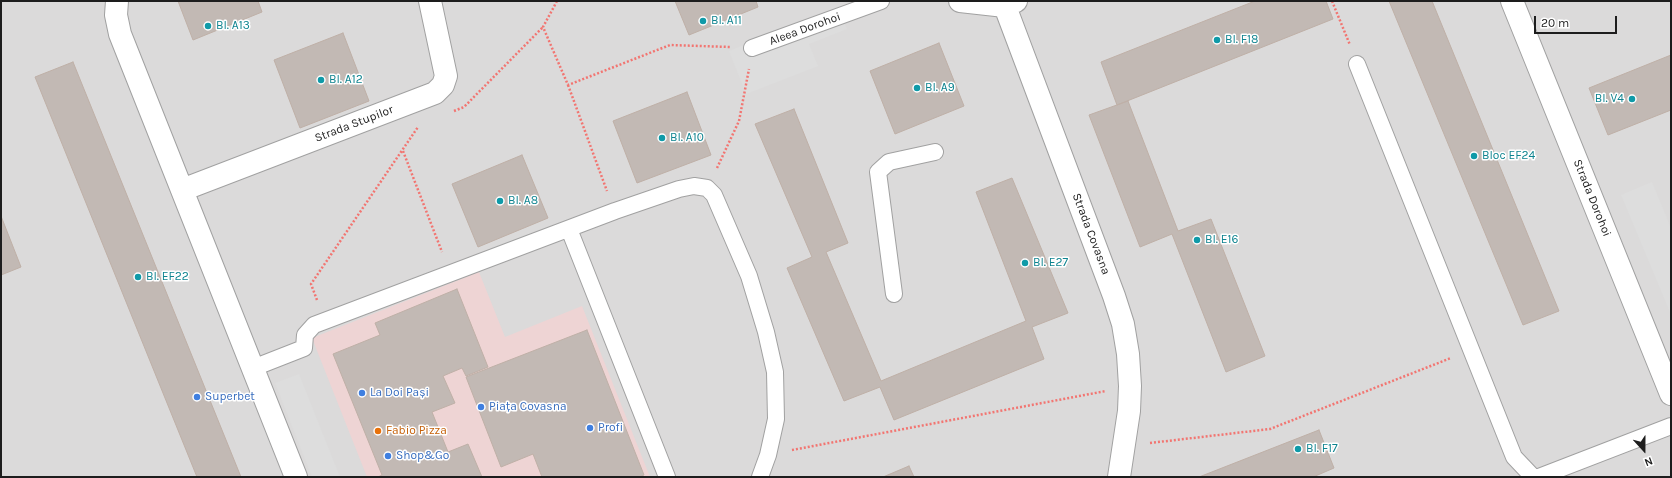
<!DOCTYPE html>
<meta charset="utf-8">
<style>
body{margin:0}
#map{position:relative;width:1672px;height:478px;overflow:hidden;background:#eeeae4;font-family:Karla,sans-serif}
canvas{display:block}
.frame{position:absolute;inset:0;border:2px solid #1d1d1d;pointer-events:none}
.north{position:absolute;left:1624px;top:430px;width:40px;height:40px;-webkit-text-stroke:3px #fff;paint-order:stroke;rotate:159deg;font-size:11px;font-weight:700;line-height:16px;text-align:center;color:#1d1d1d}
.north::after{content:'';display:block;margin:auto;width:14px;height:18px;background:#1d1d1d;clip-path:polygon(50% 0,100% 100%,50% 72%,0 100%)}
.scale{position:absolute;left:1534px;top:16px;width:83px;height:18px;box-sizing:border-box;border:2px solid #1d1d1d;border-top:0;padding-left:5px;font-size:12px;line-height:14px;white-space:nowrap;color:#1d1d1d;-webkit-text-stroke:3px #fff;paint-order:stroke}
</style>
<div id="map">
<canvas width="1672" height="478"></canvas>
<div class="frame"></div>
<div class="north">N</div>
<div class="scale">20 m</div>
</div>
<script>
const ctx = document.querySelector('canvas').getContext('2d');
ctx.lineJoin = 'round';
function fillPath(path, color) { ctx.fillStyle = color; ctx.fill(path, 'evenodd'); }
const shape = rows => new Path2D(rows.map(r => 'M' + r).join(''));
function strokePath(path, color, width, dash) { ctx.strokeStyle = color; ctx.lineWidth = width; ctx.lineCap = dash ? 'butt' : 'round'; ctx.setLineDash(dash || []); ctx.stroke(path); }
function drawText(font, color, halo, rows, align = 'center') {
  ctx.font = font + ' Karla,sans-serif'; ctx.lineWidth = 3; ctx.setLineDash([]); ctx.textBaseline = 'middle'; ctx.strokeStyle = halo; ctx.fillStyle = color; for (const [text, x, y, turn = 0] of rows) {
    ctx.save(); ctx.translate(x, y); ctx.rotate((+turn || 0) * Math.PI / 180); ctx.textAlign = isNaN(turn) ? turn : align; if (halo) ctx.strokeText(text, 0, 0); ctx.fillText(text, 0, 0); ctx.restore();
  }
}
fillPath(shape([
 [1,1,1671,1,1671,477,1,477]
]), '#dbdada');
fillPath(shape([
 [479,272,505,337,582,306,650,477,367,477,312,338]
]), '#eed4d4');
fillPath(shape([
 [838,8,847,29,809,44,818,66,746,94,729,51],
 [1652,182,1671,228,1671,315,1621,195],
 [299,374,340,477,312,477,275,383]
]), '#ddd');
const building = shape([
 [178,1,258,1,262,12,193,40,178,1],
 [675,1,756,1,758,7,689,35,675,1],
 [1255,1,1326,1,1333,19,1117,105,1101,62,1255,1],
 [1389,1,1432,1,1559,311,1523,325,1389,1],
 [343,33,369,101,300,128,274,60,343,33],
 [939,43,964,106,895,134,870,71,939,43],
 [1671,55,1671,110,1608,135,1589,88,1671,55],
 [73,62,241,477,197,477,35,77,73,62],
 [687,92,711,155,637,183,613,121,687,92],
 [1128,101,1178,231,1211,219,1265,356,1226,372,1172,234,1140,247,1089,115,1128,101],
 [794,109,848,243,826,252,881,381,1026,321,976,192,1012,178,1068,313,1032,327,1044,359,894,420,880,387,844,401,787,268,812,257,755,124,794,109],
 [522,155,548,218,478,247,452,184,522,155],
 [1,216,21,267,1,275,1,216],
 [457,289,488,367,466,376,462,368,443,376,455,403,432,412,448,452,468,444,482,477,378,477,382,475,333,354,380,335,375,323,457,289],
 [587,330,644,475,639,477,542,477,533,454,501,467,466,377,587,330],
 [1319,430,1334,468,1313,477,1199,477,1319,430],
 [909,466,914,477,883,477,909,466]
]);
fillPath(building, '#c2b9b4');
strokePath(building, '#bfb0a7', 1);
const service = shape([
 [752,48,881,1],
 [1357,64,1514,457,1533,477],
 [569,229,667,477],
 [894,294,878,172,889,162,935,152],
 [253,368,304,348,305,335,314,325,615,211,679,189,694,186,707,188,714,195,749,276,766,332,775,372,776,419,768,455,760,477],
 [1539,477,1671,426]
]);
const minor = shape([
 [117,1,116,15,120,34,296,477],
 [960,1,1005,6,1016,1],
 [1003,1,1114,296,1123,324,1128,354,1130,386,1129,411,1119,477],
 [1512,1,1671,394],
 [182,190,435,93,443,85,446,76,430,1]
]);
strokePath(service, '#a1a1a1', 18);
strokePath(minor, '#a1a1a1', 24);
strokePath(shape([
 [557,1,543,27,568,85,670,45,730,47],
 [1332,1,1350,45],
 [568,85,607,191],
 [454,111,464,107,543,27],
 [403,151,442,252],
 [717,168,739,121,749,69],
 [317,300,311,284,418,127],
 [1150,443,1270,429,1451,358],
 [792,450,1106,391]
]), '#f27571', 2.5, [2, 2]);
strokePath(service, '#fff', 16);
strokePath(minor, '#fff', 22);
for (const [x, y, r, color] of [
 [703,21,4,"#0f9aa8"],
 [208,26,4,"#0f9aa8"],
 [1217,40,4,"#0f9aa8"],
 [321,80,4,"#0f9aa8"],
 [917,88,4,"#0f9aa8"],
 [1632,99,4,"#0f9aa8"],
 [662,138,4,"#0f9aa8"],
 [1474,156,4,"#0f9aa8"],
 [500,201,4,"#0f9aa8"],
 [1197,240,4,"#0f9aa8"],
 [1025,263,4,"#0f9aa8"],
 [138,277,4,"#0f9aa8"],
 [362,393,4,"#3f7fe0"],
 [197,397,4,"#3f7fe0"],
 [481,407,4,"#3f7fe0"],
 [590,428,4,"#3f7fe0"],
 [378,431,4,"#e8710a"],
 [1298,449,4,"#0f9aa8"],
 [388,456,4,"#3f7fe0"]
]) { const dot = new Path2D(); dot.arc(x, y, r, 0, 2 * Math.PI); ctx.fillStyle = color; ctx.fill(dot); strokePath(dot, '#fff', 1.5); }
drawText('12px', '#0d838f', '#fff', [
 ["Bl. A11",711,21],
 ["Bl. A13",216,26],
 ["Bl. F18",1225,40],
 ["Bl. A12",329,80],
 ["Bl. A9",925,88],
 ["Bl. V4",1624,99,"right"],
 ["Bl. A10",670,138],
 ["Bloc EF24",1482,156],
 ["Bl. A8",508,201],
 ["Bl. E16",1205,240],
 ["Bl. E27",1033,263],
 ["Bl. EF22",146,277],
 ["Bl. F17",1306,449]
], 'left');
drawText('12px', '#1d1d1d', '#fff', [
 ["Aleea Dorohoi",805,29,-20],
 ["Strada Stupilor",354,124,-21],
 ["Strada Dorohoi",1592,198,68],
 ["Strada Covasna",1091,234,69]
]);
drawText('12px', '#366cbe', '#fff', [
 ["La Doi Pași",370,393],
 ["Superbet",205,397],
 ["Piața Covasna",489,407],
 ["Profi",598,428],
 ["Shop&Go",396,456]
], 'left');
drawText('12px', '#c56008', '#fff', [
 ["Fabio Pizza",386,431]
], 'left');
</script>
